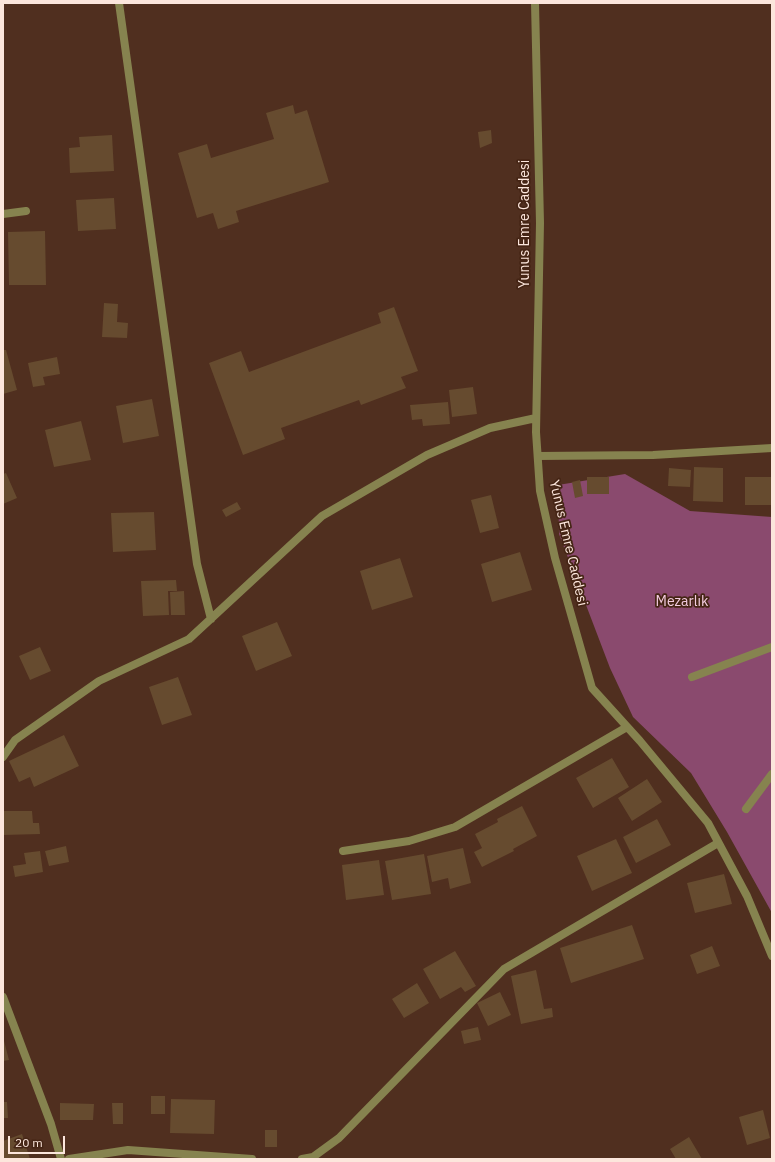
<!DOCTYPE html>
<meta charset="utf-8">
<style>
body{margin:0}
#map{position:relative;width:775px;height:1162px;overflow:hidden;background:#502f1f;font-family:"IBM Plex Sans",sans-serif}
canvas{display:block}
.frame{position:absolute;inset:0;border:4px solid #fce6dc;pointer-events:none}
.scale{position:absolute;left:8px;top:1136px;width:57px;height:18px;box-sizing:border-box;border:2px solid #fce6dc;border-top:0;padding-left:5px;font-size:12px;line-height:14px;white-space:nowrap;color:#fce6dc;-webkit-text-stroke:3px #452515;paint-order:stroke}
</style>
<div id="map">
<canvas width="775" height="1162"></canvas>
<div class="frame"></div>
<div class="scale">20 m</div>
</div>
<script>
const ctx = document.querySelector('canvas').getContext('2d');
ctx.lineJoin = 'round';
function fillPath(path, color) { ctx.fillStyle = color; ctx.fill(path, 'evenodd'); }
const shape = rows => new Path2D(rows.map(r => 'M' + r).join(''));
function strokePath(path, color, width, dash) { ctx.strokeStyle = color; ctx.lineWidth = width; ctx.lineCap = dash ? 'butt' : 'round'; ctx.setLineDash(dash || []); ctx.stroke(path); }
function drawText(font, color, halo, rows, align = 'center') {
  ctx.font = font + ' "IBM Plex Sans",sans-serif'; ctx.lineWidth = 3.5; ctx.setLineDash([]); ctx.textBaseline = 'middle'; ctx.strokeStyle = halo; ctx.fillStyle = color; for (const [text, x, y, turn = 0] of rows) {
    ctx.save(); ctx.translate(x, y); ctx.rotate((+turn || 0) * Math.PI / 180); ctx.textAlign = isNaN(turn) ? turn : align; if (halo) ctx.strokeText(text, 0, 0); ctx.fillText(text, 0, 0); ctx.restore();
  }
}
fillPath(shape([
 [625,474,690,511,772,517,772,913,727,832,691,773,633,717,610,668,559,534,558,485]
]), '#8a4a6e');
fillPath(shape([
 [293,105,295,114,307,110,329,182,236,211,239,222,218,229,213,213,197,218,178,153,207,144,211,158,274,139,266,113],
 [491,130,492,143,480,148,478,132],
 [112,135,114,171,70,173,69,148,80,147,79,137],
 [114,198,116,229,78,231,76,200],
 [45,231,46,285,9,285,8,232],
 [104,303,118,304,117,322,128,323,127,338,102,337],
 [394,307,418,371,401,377,406,388,361,405,359,400,281,428,285,439,243,455,209,363,241,351,249,372,381,323,378,313],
 [3,350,6,350,17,390,3,394],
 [57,357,60,374,43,377,45,385,33,387,28,363],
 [473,387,477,414,452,417,449,390],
 [152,399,159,436,123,443,116,406],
 [448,402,450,424,423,426,422,419,412,420,410,405],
 [81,421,91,460,54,467,45,430],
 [694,467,723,468,723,502,693,501],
 [669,468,691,470,690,487,668,486],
 [6,473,17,498,3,504,3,474],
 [587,477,609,477,609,494,587,494],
 [745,477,772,477,772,505,745,505],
 [580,480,583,496,575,498,572,482],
 [491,495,499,528,480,533,471,500],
 [237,502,241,509,226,517,222,510],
 [154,512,156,550,113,552,111,513],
 [520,552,532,590,492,602,481,564],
 [400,558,413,597,372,610,360,571],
 [176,580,177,591,168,591,169,615,143,616,141,581],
 [184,591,185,615,171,615,170,592],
 [277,622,292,656,256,671,242,636],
 [40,647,51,671,30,680,19,656],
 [178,677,192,715,162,725,149,687],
 [64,735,79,766,34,787,30,777,19,782,9,761],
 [612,758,629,787,593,808,576,778],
 [647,779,662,802,632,821,618,798],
 [522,806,537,836,513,849,514,851,482,867,474,852,482,848,475,834,498,822,497,819],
 [3,811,32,811,33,823,39,823,40,834,3,835],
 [657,819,671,845,636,863,623,837],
 [616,839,632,873,592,891,577,856],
 [66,846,69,862,49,866,45,851],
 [463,848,471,883,450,889,448,878,432,882,427,856],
 [40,851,43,872,15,877,13,866,26,864,24,853],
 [424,854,431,894,392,900,385,861],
 [379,860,384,895,346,900,342,865],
 [724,874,732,904,695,913,687,883],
 [632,925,644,959,571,983,560,948],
 [712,946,720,966,697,974,690,955],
 [455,951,476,986,465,992,461,987,440,999,423,969],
 [536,970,544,1009,552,1008,553,1017,521,1024,511,976],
 [417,983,429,1003,404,1018,392,999],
 [500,992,511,1015,488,1026,477,1003],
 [478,1027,481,1040,464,1044,461,1031],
 [3,1037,9,1060,3,1061],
 [151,1096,165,1096,165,1114,151,1114],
 [171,1099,215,1100,214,1134,170,1133],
 [3,1102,7,1102,8,1118,3,1118],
 [60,1103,94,1104,93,1120,60,1120],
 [112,1103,123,1103,123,1124,113,1124],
 [763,1110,770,1138,747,1145,739,1117],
 [265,1130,277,1130,277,1147,265,1147],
 [22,1134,30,1159,3,1159,3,1141],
 [689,1137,702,1159,676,1159,670,1149]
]), '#664b2f');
strokePath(shape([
 [692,677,772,647],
 [746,809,772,774]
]), '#86834f', 8);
strokePath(shape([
 [119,3,197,564,211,619],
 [535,3,540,223,536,432,540,491,555,558,592,688,640,741,708,823,747,896,772,956],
 [3,214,26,211],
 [538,456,653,455,772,448],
 [3,757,15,740,99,681,189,639,322,516,427,455,490,428,536,418],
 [343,851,409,841,455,827,627,727],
 [3,997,51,1124,61,1159],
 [69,1159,128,1150,252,1159],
 [302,1159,313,1157,339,1138,504,969,718,843]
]), '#86834f', 8);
drawText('14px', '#fce6dc', '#452515', [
 ["Yunus Emre Caddesi",525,224,-90],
 ["Yunus Emre Caddesi",568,543,77]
]);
drawText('14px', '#f4cce1', '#452515', [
 ["Mezarlık",682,602]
]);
</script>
